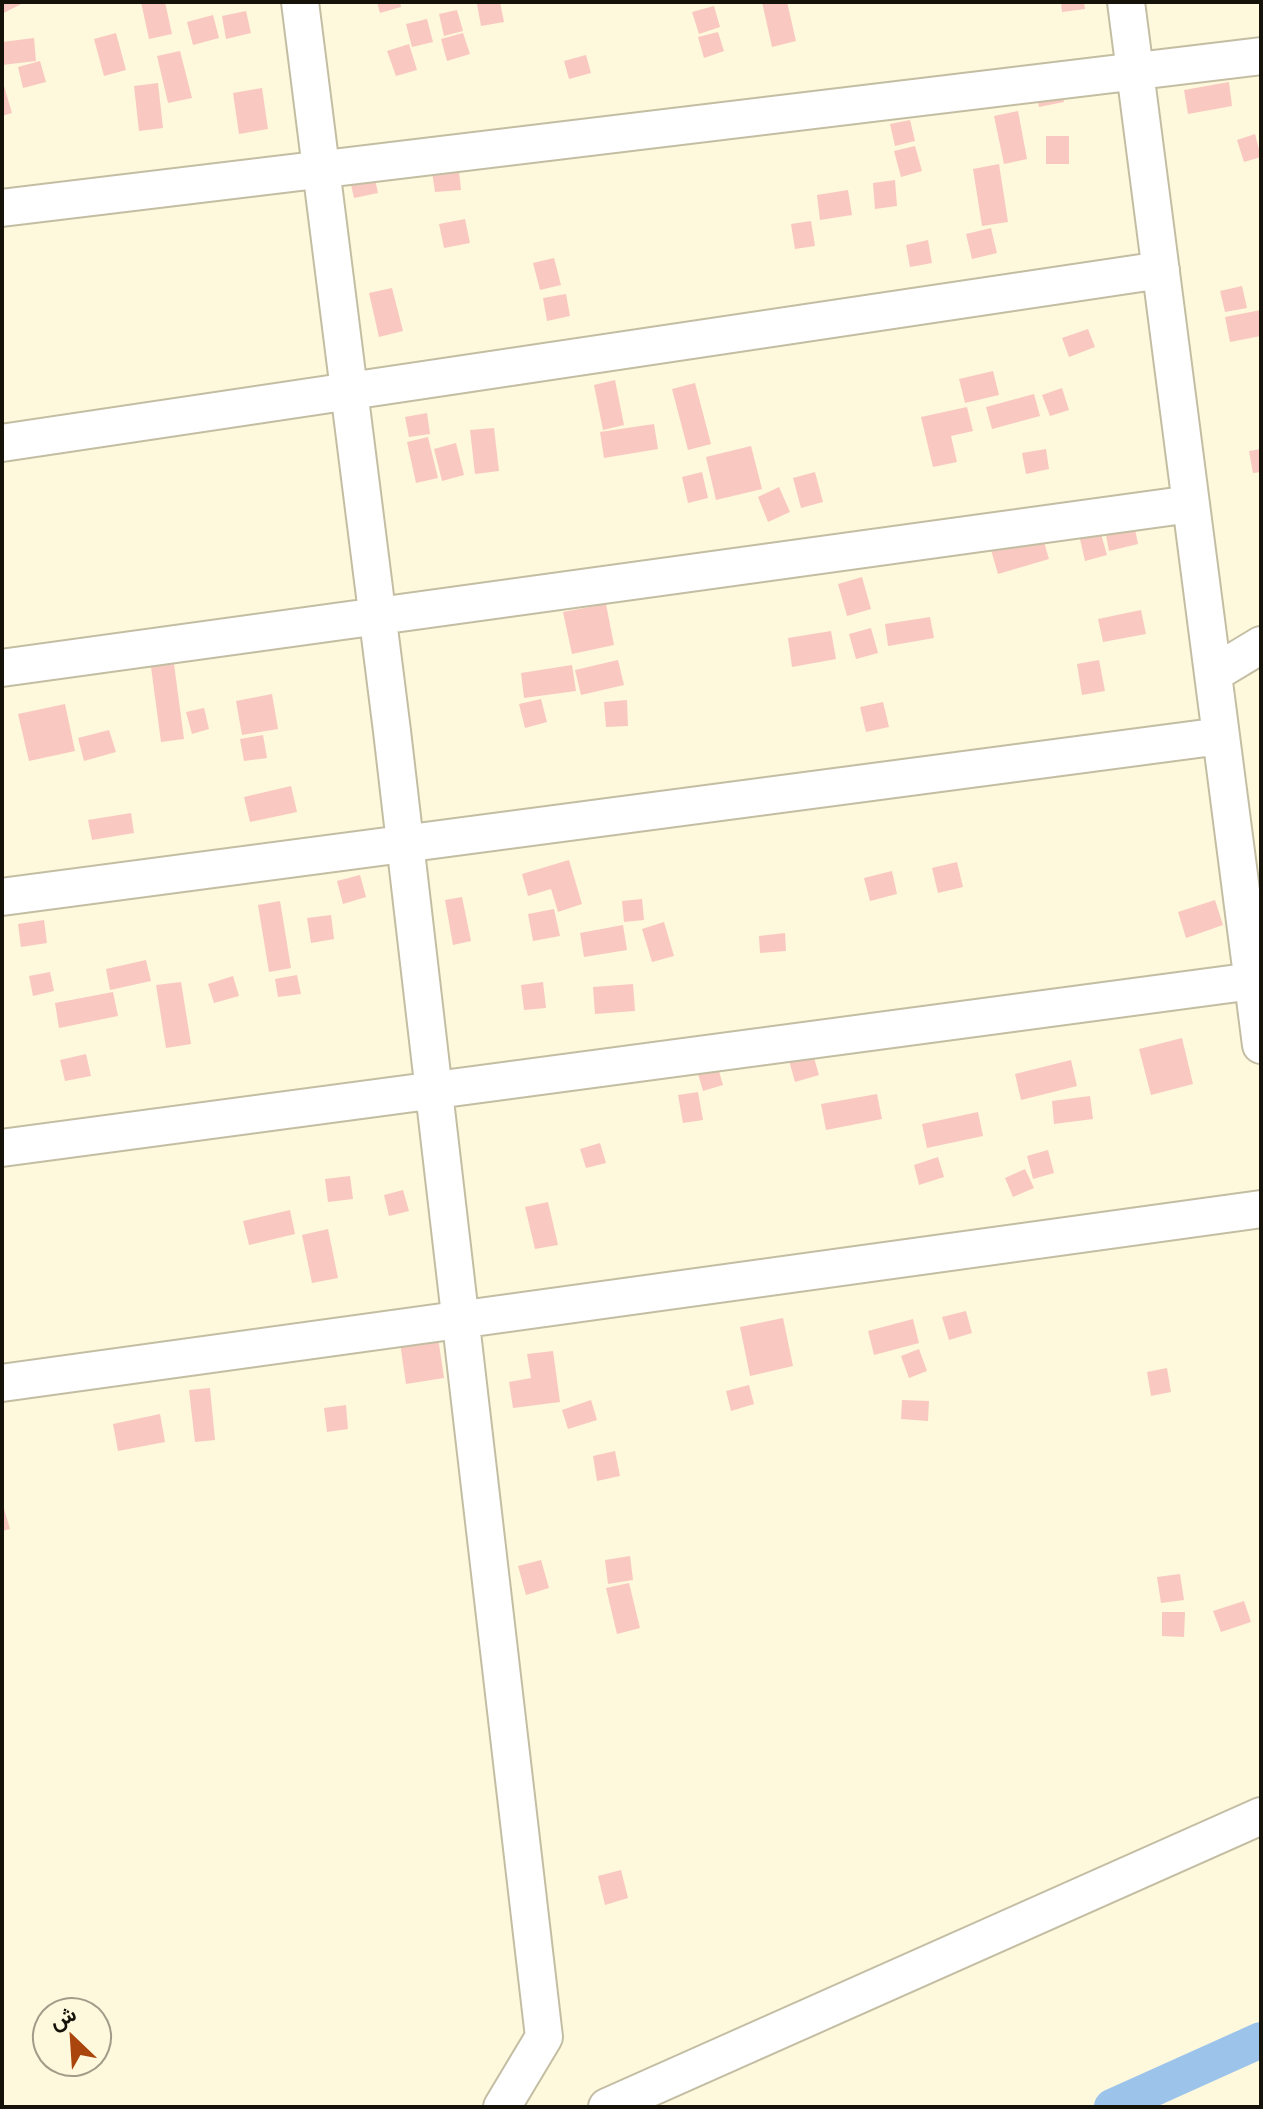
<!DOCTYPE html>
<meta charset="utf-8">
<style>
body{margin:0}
#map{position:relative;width:1263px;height:2109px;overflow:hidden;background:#fef8dd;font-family:"Titillium Web",Vazirmatn,sans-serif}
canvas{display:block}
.frame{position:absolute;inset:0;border:4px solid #141209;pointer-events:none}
.north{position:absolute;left:32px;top:1997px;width:80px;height:80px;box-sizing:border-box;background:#fef8dd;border:2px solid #a09c88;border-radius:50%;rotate:335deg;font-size:22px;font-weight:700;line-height:32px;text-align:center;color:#141209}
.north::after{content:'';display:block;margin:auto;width:28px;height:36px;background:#a9450d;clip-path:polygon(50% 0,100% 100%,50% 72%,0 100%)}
</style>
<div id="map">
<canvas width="1263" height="2109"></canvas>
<div class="frame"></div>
<div class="north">ش</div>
</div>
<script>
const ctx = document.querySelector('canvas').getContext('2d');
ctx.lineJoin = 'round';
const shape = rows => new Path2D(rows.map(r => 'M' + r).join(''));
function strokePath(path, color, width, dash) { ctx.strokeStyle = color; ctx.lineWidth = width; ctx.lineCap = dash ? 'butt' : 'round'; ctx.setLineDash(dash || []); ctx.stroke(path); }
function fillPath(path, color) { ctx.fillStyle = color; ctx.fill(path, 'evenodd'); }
strokePath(shape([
 [1112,2107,1261,2040]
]), '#9cc4eb', 36);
fillPath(shape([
 [2,2,25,2,2,14],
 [141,2,165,2,172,34,149,39],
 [377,2,400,2,401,7,380,13],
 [486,2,500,2,504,22,481,26,477,4],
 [762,2,787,2,796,41,772,47],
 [1061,2,1084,2,1085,9,1062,12],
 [714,6,720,27,699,34,692,12],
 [457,10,463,31,444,36,439,14],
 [246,11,251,33,226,39,222,16],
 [213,15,219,38,193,45,187,22],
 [427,19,433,42,412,47,406,24],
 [718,32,724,51,704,58,698,37],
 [116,33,126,70,104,76,94,39],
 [463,33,470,54,447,61,441,39],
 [34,38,36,61,2,65,2,42],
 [409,44,417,70,396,76,387,51],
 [180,51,192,98,168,103,157,56],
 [586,55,591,73,569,79,564,61],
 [40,61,46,82,23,88,18,67],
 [2,79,12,113,2,116],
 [1059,80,1064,102,1039,107,1034,85],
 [1229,82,1232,106,1188,114,1184,90],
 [158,83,163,128,139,131,134,86],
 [262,88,268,129,239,134,233,93],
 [1018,111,1027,159,1004,164,994,116],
 [910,120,915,141,895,146,890,124],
 [1255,134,1261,157,1244,162,1237,140],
 [1046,136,1069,136,1069,164,1046,164],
 [915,146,922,171,901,177,894,151],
 [458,162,461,190,435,192,431,165],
 [999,164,1008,222,982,226,973,169],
 [373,170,378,193,354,198,349,176],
 [895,180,897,206,875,209,873,183],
 [848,190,852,215,820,220,817,195],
 [465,219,470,243,444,248,439,224],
 [811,221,815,246,795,249,791,224],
 [991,228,997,253,972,259,966,234],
 [928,240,932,263,910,267,906,245],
 [554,258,561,285,540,290,533,263],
 [1242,286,1247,308,1225,312,1220,291],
 [392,288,403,331,379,337,369,293],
 [566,294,570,316,547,321,543,298],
 [1261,310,1261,336,1230,342,1225,317],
 [1088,329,1095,347,1069,357,1062,338],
 [993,371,999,395,965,403,959,379],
 [615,380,624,425,603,430,594,385],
 [695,383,711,444,688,450,672,389],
 [1062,388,1069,410,1050,416,1042,395],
 [1034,394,1040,416,992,429,986,407],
 [967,407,973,431,951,436,957,462,933,467,921,417],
 [427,413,430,434,409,437,405,417],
 [654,424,658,449,604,458,600,432],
 [494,428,499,471,475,474,470,430],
 [428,437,438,478,416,483,407,442],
 [456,443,464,475,442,481,434,449],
 [751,446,762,489,716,500,706,457],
 [1046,449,1049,469,1026,474,1022,453],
 [1261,449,1261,472,1253,473,1249,451],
 [702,472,708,498,688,503,682,477],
 [815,472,823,502,801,508,793,478],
 [779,487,790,512,768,522,758,497],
 [1135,529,1138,544,1109,551,1106,535],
 [1101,534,1107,555,1085,561,1080,539],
 [1042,535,1049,559,998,574,991,550],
 [862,577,871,609,847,616,838,584],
 [606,604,614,645,572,654,563,612],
 [1141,610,1146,634,1103,642,1098,619],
 [930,617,934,638,888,646,885,624],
 [871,628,878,653,856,659,849,634],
 [831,631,836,659,792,667,788,638],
 [618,660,624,685,581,695,575,670],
 [1099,660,1105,691,1082,695,1077,664],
 [174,664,184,739,161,742,151,667],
 [572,665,576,691,524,698,521,673],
 [272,694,278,729,242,735,236,701],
 [541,699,547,722,525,728,519,704],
 [627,700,628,726,606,727,604,702],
 [883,702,889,727,866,732,860,707],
 [65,704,75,751,29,761,18,714],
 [204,708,209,729,192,734,186,712],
 [109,730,116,752,84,761,78,738],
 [263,735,267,758,244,761,240,739],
 [291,786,297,812,250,822,244,797],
 [131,813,134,833,92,840,88,820],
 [569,860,582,904,558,912,551,889,528,896,522,874],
 [957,862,963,887,938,893,932,868],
 [892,871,897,894,870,901,864,878],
 [360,875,366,897,343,904,337,881],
 [462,897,471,941,453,945,445,900],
 [642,899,644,920,624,922,622,901],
 [1215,900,1223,925,1186,938,1178,912],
 [280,901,291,968,269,972,258,905],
 [554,909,560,936,533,941,528,914],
 [331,915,334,939,311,943,307,918],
 [44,920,47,943,21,947,18,924],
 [664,922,674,956,652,962,642,929],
 [623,925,627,950,584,957,580,933],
 [785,933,786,951,760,953,759,936],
 [146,960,151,981,110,990,106,969],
 [50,972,54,991,33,996,29,976],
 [297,975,301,994,278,997,275,979],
 [233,976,239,996,214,1003,208,984],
 [181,982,191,1044,166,1048,156,985],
 [543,982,546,1008,524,1010,521,985],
 [633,984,635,1011,595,1014,593,987],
 [113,992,118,1016,59,1028,55,1003],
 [1182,1038,1193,1084,1151,1095,1139,1049],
 [812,1051,819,1075,795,1082,788,1057],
 [86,1054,91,1076,65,1081,60,1060],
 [1071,1060,1077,1086,1021,1100,1015,1074],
 [716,1061,723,1085,703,1091,696,1067],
 [698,1092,703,1120,683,1123,678,1095],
 [877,1094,882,1119,826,1130,821,1104],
 [1090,1096,1093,1119,1054,1124,1052,1101],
 [978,1112,983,1136,927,1148,922,1124],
 [600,1143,606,1163,586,1168,580,1149],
 [1048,1150,1054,1173,1033,1179,1027,1156],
 [938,1157,944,1177,919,1185,914,1165],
 [1025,1169,1034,1188,1013,1197,1005,1178],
 [350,1176,353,1199,328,1202,325,1179],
 [403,1190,409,1211,389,1216,384,1195],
 [548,1202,558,1245,535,1249,525,1207],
 [290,1210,295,1234,249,1245,243,1221],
 [328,1229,338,1278,312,1283,302,1235],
 [966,1311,972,1333,949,1340,942,1317],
 [783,1318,793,1366,750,1376,740,1327],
 [913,1319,919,1343,874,1355,868,1331],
 [438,1337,444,1378,406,1384,400,1343],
 [919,1349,927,1371,909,1378,901,1356],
 [553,1351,560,1402,513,1408,509,1382,531,1378,527,1354],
 [1167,1368,1171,1392,1151,1396,1147,1372],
 [749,1385,754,1404,731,1411,726,1391],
 [210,1388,215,1440,195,1442,189,1390],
 [591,1400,597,1420,568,1429,562,1410],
 [902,1400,929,1401,928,1421,901,1419],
 [346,1405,348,1429,327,1432,324,1408],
 [160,1414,165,1442,118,1451,113,1424],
 [615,1451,620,1476,597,1481,593,1456],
 [2,1502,10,1529,2,1531],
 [630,1556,633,1580,608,1584,605,1560],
 [541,1560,549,1588,526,1595,518,1566],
 [1180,1574,1184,1600,1161,1603,1157,1577],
 [629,1583,640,1628,617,1634,606,1588],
 [1244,1601,1251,1622,1221,1632,1213,1611],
 [1162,1612,1185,1612,1184,1637,1162,1636],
 [621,1870,628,1898,605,1905,598,1876]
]), '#f9c9c1');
const street = shape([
 [300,2,392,731,544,2037,502,2107],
 [1126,2,1261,1045],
 [2,208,1261,56],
 [2,443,1161,270],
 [2,668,1191,504],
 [1213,674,1261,645],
 [2,897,1221,736],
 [2,1148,1253,981],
 [2,1383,1261,1209],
 [607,2107,1261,1816]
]);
strokePath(street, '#c3bea3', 40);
strokePath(street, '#fff', 36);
</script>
